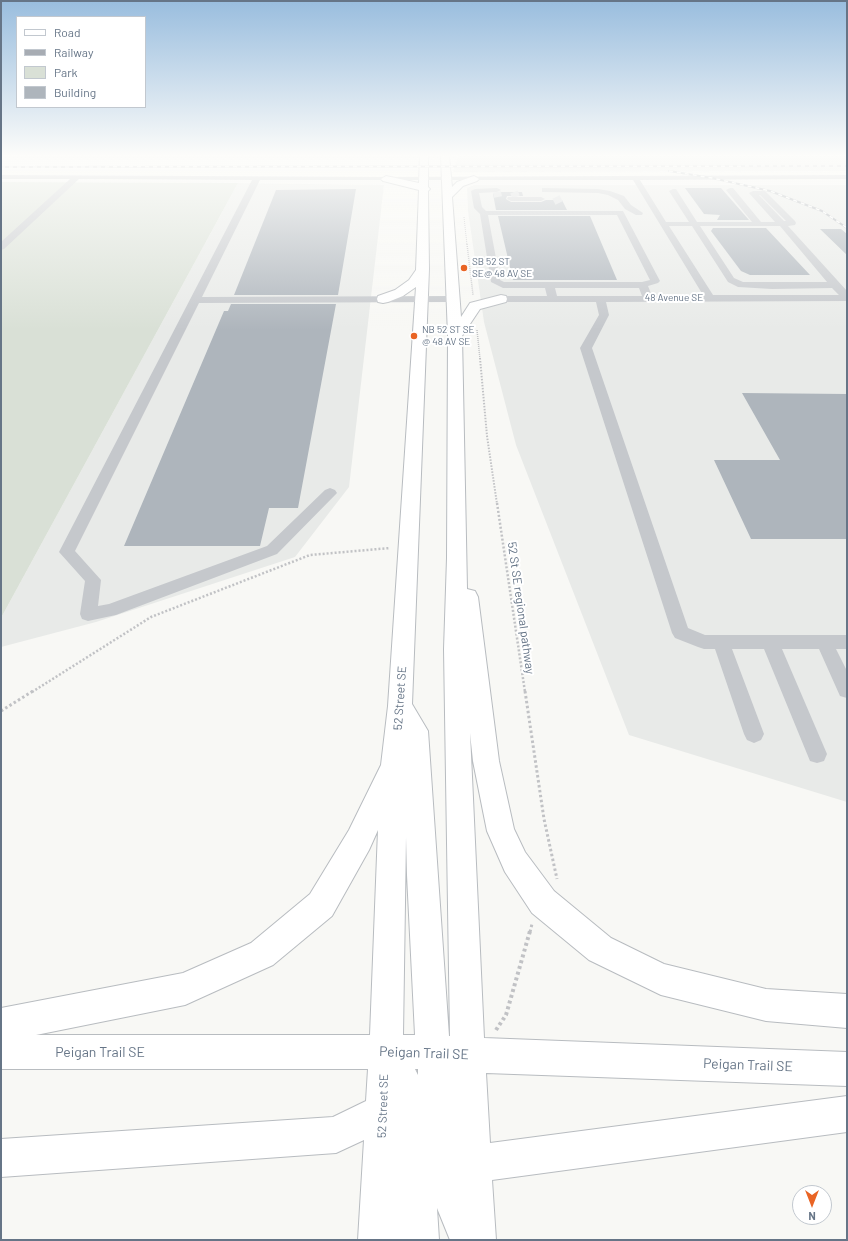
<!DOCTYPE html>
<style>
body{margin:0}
#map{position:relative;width:848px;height:1241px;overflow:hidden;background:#f8f8f5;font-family:Barlow,sans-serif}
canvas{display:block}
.frame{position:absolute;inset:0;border:2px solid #667587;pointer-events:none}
.legend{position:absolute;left:16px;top:16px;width:130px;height:92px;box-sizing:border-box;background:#fff;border:1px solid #c2c8cf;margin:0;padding:5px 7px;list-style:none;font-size:12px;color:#667587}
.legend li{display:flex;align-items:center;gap:8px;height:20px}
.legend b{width:20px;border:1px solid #c2c8cf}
.north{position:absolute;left:792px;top:1185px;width:40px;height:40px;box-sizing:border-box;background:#fff;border:1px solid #c2c8cf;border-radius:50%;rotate:180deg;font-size:11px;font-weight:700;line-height:16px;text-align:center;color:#667587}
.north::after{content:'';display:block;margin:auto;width:14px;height:18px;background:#e96424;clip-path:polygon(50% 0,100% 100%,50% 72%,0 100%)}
</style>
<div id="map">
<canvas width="848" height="1241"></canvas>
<div class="frame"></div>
<ul class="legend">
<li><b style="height:5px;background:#fff"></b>Road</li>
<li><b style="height:5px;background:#a7acb3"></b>Railway</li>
<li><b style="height:11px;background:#d9e0d6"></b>Park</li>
<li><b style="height:11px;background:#aeb5bc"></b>Building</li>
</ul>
<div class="north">N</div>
</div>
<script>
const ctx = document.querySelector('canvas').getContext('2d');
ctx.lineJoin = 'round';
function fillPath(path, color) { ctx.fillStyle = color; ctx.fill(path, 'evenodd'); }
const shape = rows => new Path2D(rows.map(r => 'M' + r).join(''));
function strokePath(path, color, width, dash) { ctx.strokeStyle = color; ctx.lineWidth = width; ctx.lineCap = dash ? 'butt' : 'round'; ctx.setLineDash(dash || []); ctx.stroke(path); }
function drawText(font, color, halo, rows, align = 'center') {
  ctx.font = font + ' Barlow,sans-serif'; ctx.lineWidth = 4; ctx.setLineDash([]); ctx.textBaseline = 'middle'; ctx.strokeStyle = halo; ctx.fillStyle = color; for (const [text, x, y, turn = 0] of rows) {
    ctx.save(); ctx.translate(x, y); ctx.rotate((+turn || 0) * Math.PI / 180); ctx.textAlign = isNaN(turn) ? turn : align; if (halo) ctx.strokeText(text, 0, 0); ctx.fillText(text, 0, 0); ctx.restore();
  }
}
fillPath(shape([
 [458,156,847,156,847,171,453,172],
 [238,183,384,185,349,487,295,557,96,622,1,647,1,618],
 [474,185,847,185,847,802,629,735,516,445,484,322,468,211,467,188]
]), '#e8eae8');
fillPath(shape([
 [1,182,238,183,1,618]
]), '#d9e0d6');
fillPath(shape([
 [685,188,721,188,749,220,717,220,720,215,704,214],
 [356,189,338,295,234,295,276,190],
 [500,192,522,192,523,196,507,196,506,199,511,202,541,202,546,200,562,200,567,210,496,210,493,194],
 [498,216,590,216,617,280,513,280],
 [713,228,766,228,810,275,750,275,741,271,711,231],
 [820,229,841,229,847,234,847,255],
 [231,304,336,304,298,508,269,508,260,546,124,546,224,311,228,311],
 [742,393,847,394,847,539,751,539,714,460,780,460]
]), '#aeb5bc');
strokePath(shape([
 [497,192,498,197],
 [514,192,516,197],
 [556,197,559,203]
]), '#d4d7da', 8, [8, 4]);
const major = shape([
 [420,156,428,156,428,187,430,189,428,191,429,269,412,704,428,731,449,1036,450,1036,444,649,447,558,448,336,441,156,449,156,452,187,457,182,471,177,474,176,479,179,477,181,463,186,452,197,461,317,470,303,501,295,506,296,507,299,506,302,480,309,462,336,467,589,475,591,478,597,499,761,514,829,525,852,554,891,611,938,664,964,766,989,847,994,847,1028,766,1021,661,995,589,960,532,913,505,872,487,831,473,761,470,733,484,1038,847,1052,847,1086,486,1073,490,1143,847,1096,847,1132,492,1180,496,1240,450,1240,437,1208,439,1240,358,1240,364,1140,336,1153,1,1177,1,1139,333,1117,366,1101,368,1069,1,1069,1,1008,183,973,251,943,310,894,349,830,381,765,388,706,416,287,403,296,388,302,383,303,378,302,377,299,378,296,395,290,409,280,416,270,419,190,383,181,381,179,386,176,419,183,420,156],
 [378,830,370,1035,36,1035,185,1005,273,965,332,916,369,850,378,830],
 [406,837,407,875,415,1035,403,1035,406,837],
 [415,1069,418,1069,418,1075,415,1069]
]);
strokePath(major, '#b8bcc0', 2);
strokePath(shape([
 [464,217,467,245]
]), '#c1c2c5', 1, [1, 1]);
strokePath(shape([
 [467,244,473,295],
 [477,330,480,359]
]), '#c1c2c5', 1.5, [1, 1]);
strokePath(shape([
 [480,358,487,436,497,504]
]), '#c1c2c5', 2, [1.5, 1.5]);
strokePath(shape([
 [497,503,525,692],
 [32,692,151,617,310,555,390,548]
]), '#c1c2c5', 2.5, [2, 2]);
strokePath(shape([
 [525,691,544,819,557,879],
 [1,711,33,691],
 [530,932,532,924]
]), '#c1c2c5', 3, [2.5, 2.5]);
strokePath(shape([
 [496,1030,506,1015,530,931]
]), '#c1c2c5', 4, [3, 3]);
fillPath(shape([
 [1,175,386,177,847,175,847,179,640,180,666,222,689,222,669,191,673,189,676,189,697,222,752,222,726,190,730,188,733,188,761,222,775,222,749,193,753,191,765,191,795,221,796,223,795,225,788,226,847,291,847,301,606,302,609,315,592,348,688,628,705,635,847,635,847,649,836,649,847,671,847,698,840,696,819,649,782,649,827,754,824,761,817,763,810,761,764,649,732,649,764,734,761,740,754,743,747,740,744,734,715,649,704,649,698,647,675,638,672,633,580,348,599,315,596,302,501,302,496,299,501,296,547,296,545,288,503,288,491,282,480,214,474,208,471,191,475,189,497,188,501,190,497,192,479,193,482,207,486,211,623,211,660,281,658,283,648,286,652,296,703,295,633,180,260,180,202,297,454,296,459,299,454,302,199,303,75,551,101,580,98,606,109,604,267,546,325,490,330,488,335,490,337,493,277,554,116,615,88,621,82,619,80,614,85,581,59,552,252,180,79,179,4,249,1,250,1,242,70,179,1,179,1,175],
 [759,195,760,195,786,221,784,221,759,195],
 [488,215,617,215,650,280,642,282,504,282,500,280,488,215],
 [669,226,692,226,728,282,738,287,772,289,832,288,839,295,713,295,669,226],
 [700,226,780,226,827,282,743,282,734,278,700,226],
 [555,288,639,288,642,296,557,296,555,288],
 [542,188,598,189,610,191,624,196,631,205,643,213,642,215,636,215,625,209,618,200,608,195,598,193,545,192,542,192,542,188],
 [508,197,541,197,545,199,541,201,511,201,507,199,508,197]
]), '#c5c8cc');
fillPath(major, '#fff');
const rail = shape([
 [1,167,847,166],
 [669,171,712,178,770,191,822,211,847,228]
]);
strokePath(rail, '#a7acb3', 2);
strokePath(rail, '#fff', 1.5, [4]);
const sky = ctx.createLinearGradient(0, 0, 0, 330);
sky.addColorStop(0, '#99bdde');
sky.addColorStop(0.47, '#fcfcfa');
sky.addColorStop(1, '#fcfcfa00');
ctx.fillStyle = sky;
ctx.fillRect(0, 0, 848, 330);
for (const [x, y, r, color] of [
 [464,268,4,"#e96424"],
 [414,336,4,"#e96424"]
]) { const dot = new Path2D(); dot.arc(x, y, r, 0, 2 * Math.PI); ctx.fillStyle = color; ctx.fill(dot); strokePath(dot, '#fff', 1.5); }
drawText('10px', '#667587', '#fff', [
 ["SB 52 ST",472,262],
 ["SE@ 48 AV SE",472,274],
 ["NB 52 ST SE",422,330],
 ["@ 48 AV SE",422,342]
], 'left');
drawText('10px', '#667587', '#fff', [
 ["48 Avenue SE",674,298]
]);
drawText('12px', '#667587', '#fff', [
 ["52 St SE regional pathway",521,608,82],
 ["52 Street SE",400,698,-86],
 ["52 Street SE",383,1106,-88]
]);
drawText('14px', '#667587', '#fff', [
 ["Peigan Trail SE",100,1052],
 ["Peigan Trail SE",424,1053,2],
 ["Peigan Trail SE",748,1065,2]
]);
</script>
